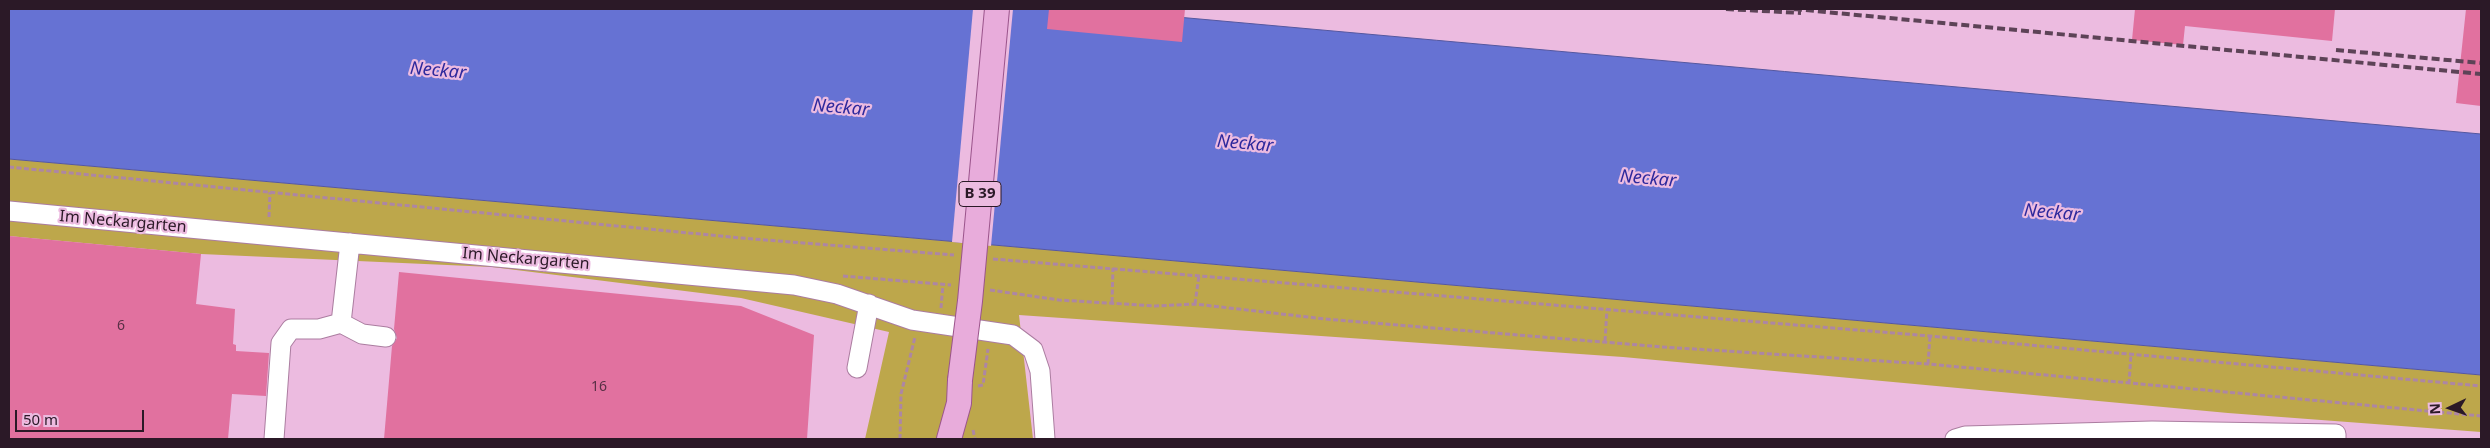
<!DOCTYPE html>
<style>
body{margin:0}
#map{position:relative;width:2490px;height:448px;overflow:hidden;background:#ecbbe0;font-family:"Noto Sans",sans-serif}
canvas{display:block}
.frame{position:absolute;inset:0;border:10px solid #2b1927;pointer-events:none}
.north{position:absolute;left:2425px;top:383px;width:50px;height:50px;-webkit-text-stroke:4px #ecbbe0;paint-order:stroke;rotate:267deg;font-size:14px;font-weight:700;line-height:20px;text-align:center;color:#2b1927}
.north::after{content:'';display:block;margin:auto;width:18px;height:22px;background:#2b1927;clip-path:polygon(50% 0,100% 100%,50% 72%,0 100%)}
.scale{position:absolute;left:15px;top:410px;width:129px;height:22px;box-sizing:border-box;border:2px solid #2b1927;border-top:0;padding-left:6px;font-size:15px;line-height:18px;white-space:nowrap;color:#2b1927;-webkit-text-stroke:4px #ecbbe0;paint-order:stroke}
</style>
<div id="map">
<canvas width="2490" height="448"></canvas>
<div class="frame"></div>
<div class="north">N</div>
<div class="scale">50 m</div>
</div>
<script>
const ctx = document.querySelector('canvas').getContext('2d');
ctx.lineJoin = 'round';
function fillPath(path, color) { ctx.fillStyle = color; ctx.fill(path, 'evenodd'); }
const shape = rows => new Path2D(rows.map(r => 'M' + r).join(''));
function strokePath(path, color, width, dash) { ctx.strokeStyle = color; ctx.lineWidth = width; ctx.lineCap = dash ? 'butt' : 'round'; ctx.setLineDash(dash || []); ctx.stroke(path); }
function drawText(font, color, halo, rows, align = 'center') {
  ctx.font = font + ' "Noto Sans",sans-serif'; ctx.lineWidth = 4.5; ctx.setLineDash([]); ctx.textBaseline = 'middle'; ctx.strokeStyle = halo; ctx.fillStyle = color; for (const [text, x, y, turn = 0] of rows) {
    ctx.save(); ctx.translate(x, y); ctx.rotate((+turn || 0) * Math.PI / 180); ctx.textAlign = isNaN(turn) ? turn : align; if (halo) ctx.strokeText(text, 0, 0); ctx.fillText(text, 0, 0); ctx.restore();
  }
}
fillPath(shape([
 [9,159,2481,375,2481,432,2228,413,1623,357,1019,315,1033,439,865,439,889,332,741,298,492,267,201,254,9,236]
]), '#bda74b');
const water = shape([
 [9,9,1088,9,2481,134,2481,375,9,159,9,9]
]);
fillPath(water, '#6672d3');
strokePath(water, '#54579f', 1);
fillPath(shape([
 [973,9,1013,9,991,246,952,242]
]), '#ecbbe0');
fillPath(shape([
 [1049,9,1185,9,1182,42,1047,29],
 [2135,9,2335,9,2332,41,2185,26,2183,45,2132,40],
 [2466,9,2481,9,2481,106,2456,103],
 [9,236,201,254,196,304,235,309,233,344,236,345,236,351,269,353,266,396,232,394,228,439,9,439],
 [399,272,741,306,814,335,807,439,384,439,392,346,397,338,394,329]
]), '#e1719f');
const minor = shape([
 [9,211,794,285,837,294,912,320,1013,335,1033,350,1040,371,1045,439],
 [341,323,362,334,386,337],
 [857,368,869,304],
 [274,439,281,343,291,329,319,329,341,323,350,243],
 [1955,439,1965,436,2152,431,2336,434,2336,439]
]);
const major = shape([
 [949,439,959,403,960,380]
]);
strokePath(minor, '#ab7da0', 21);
strokePath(major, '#9b558c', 26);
strokePath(shape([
 [9,167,741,238,954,255],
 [269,217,270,192],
 [993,259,1930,336,2481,386],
 [843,276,951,285],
 [990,290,1059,300,1156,306,1195,304,1325,319,1663,347,1928,364,2481,416],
 [1112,302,1113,268],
 [1195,304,1199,275],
 [941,308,943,283],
 [1605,341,1607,309],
 [1928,364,1930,336],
 [2129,384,2131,354],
 [978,386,983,385,988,349],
 [973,430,975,439],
 [900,439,901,394,915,337]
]), '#ad86a4', 3, [5, 2.5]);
strokePath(minor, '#fff', 19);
strokePath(major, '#e8acdb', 24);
strokePath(shape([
 [1726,9,1801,13],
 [1794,9,2481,74],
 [2336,50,2481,63]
]), '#5d4357', 4, [8, 4]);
const majorBridge = shape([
 [960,380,970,301,997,9]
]);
strokePath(majorBridge, '#9b558c', 26, []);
strokePath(majorBridge, '#e8acdb', 24);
drawText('14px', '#582f45', null, [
 ["6",121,326],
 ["16",599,387]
]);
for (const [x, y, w] of [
 [980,194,42]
]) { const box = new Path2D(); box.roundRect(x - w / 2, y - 12.5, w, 25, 4); ctx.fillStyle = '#ecbbe0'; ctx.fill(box); strokePath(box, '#2b1927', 1); }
drawText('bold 15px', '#2b1927', null, [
 ["B 39",980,194]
]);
drawText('16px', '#2b1927', '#ecbbe0', [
 ["Im Neckargarten",123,222,5],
 ["Im Neckargarten",526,259,5]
]);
drawText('italic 18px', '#2e299c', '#ecbbe0', [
 ["Neckar",438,71,5],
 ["Neckar",841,108,5],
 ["Neckar",1245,144,5],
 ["Neckar",1648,179,5],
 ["Neckar",2052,213,5]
]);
</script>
